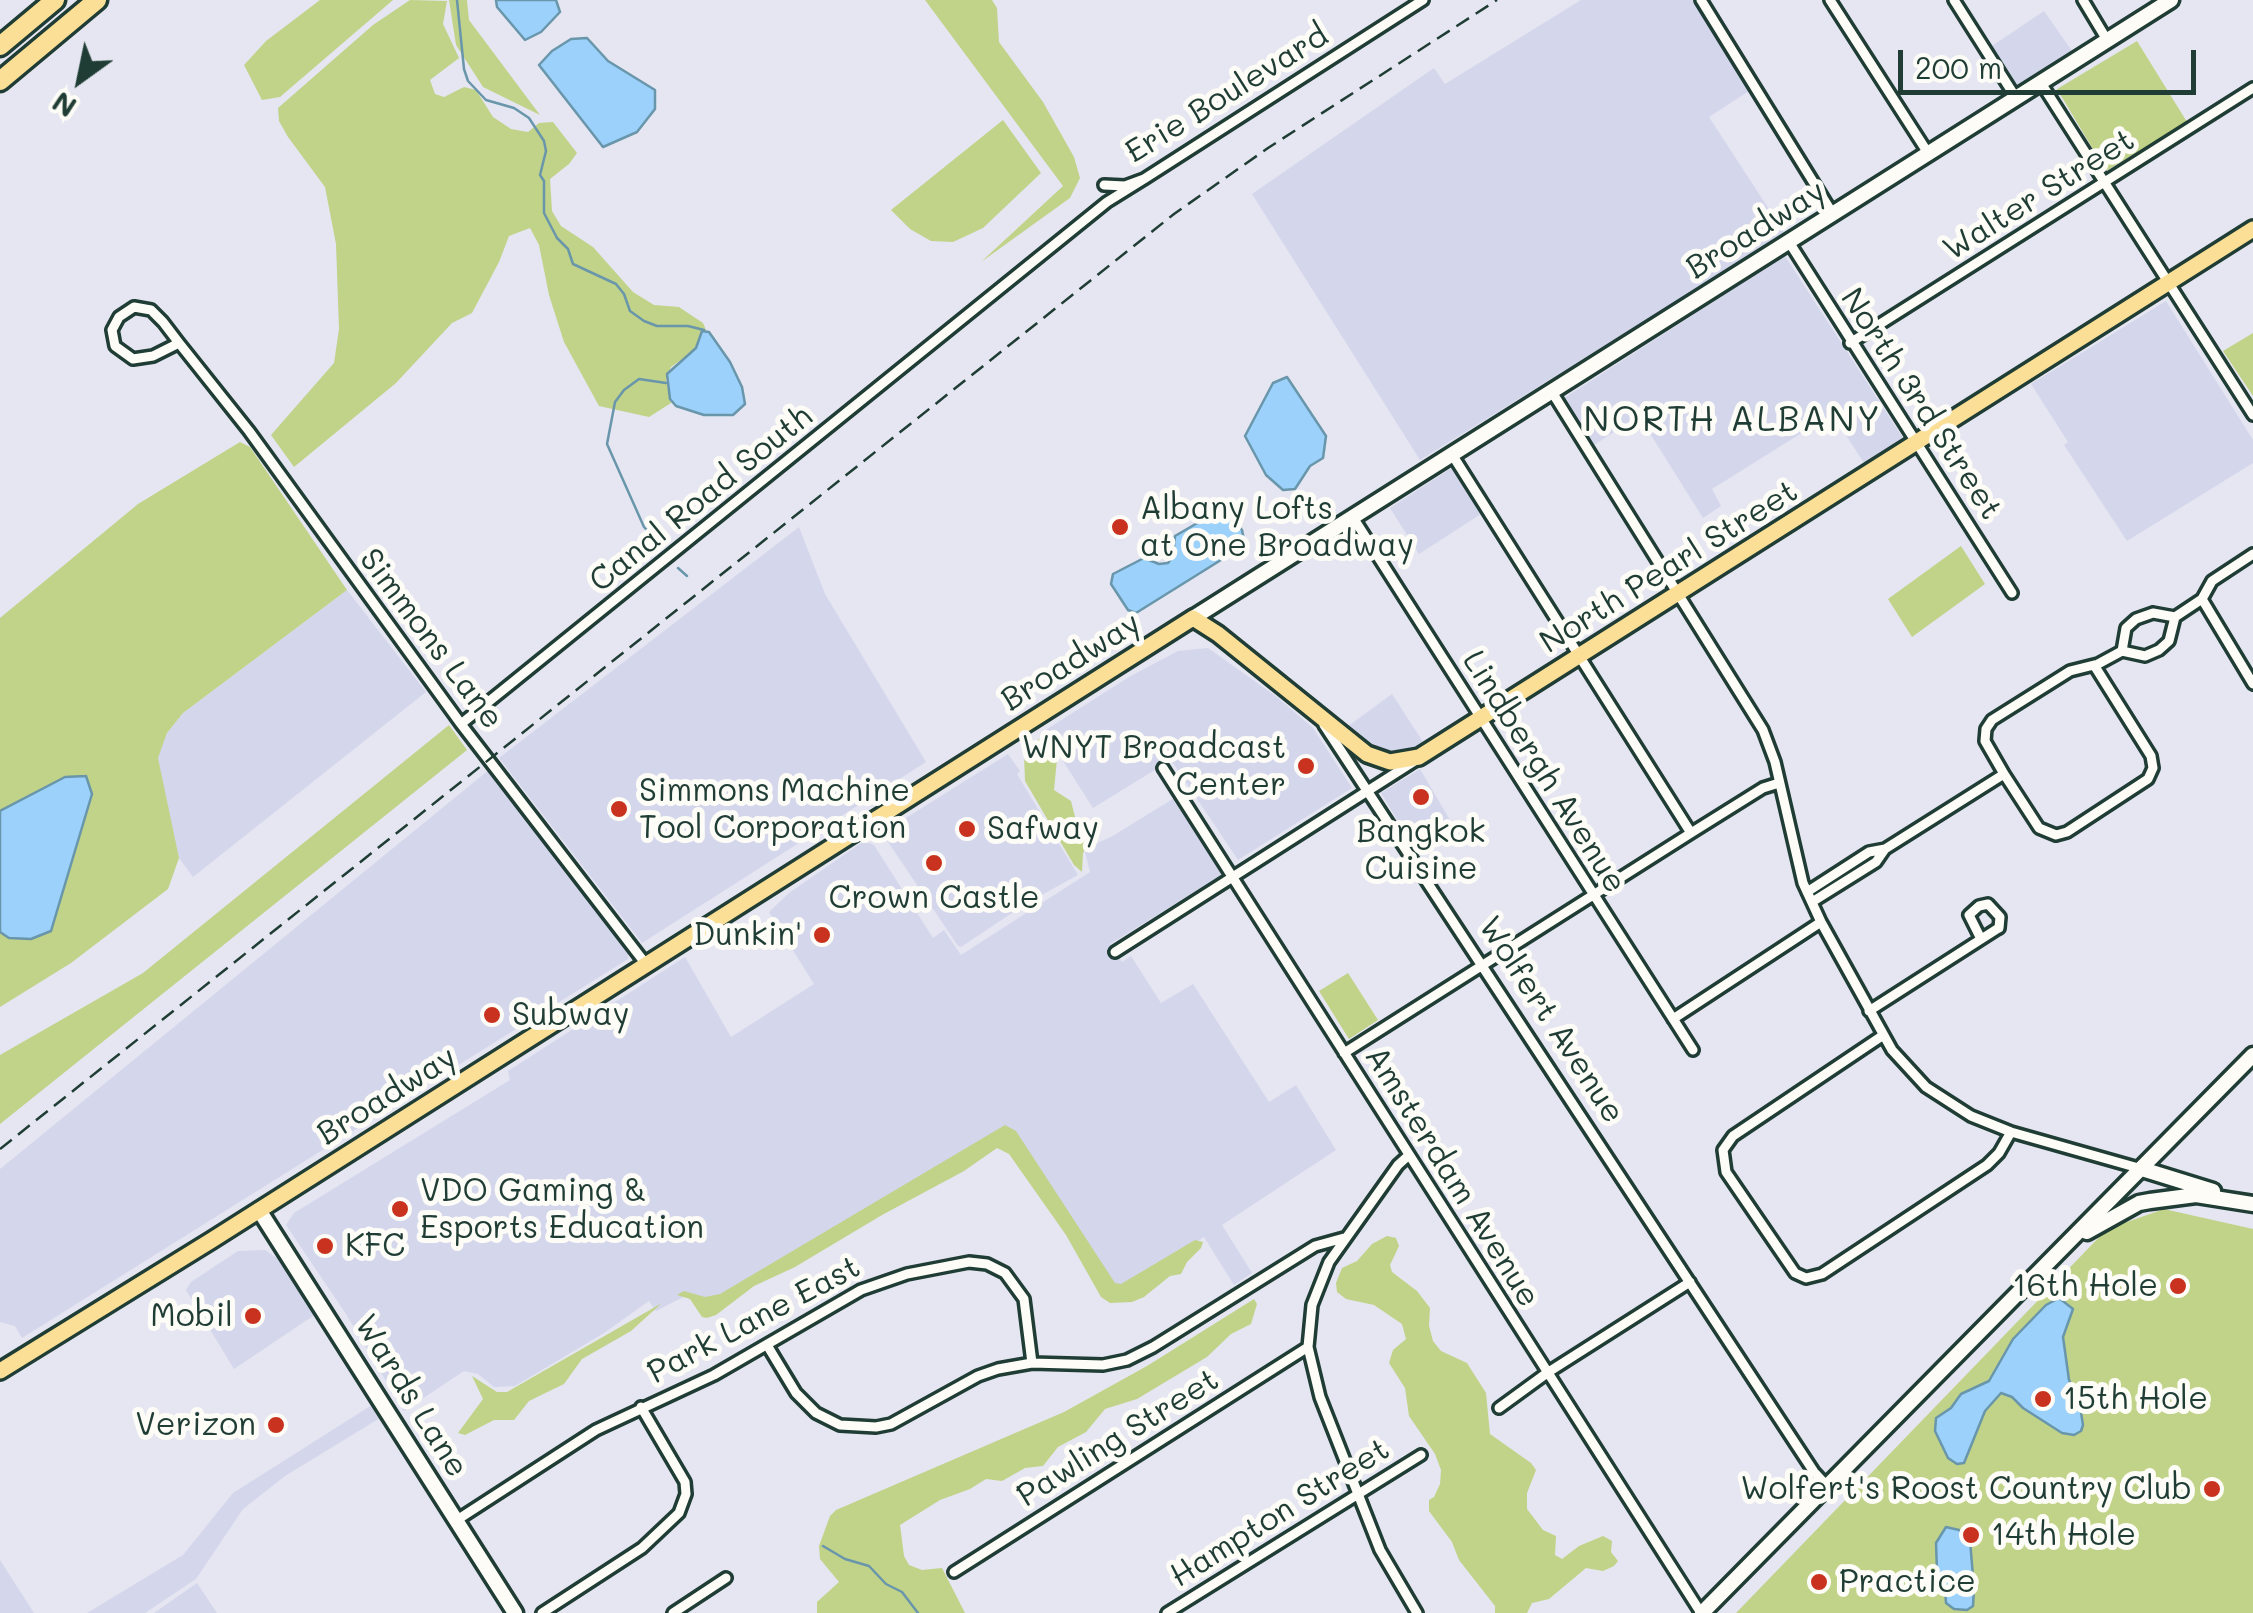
<!DOCTYPE html>
<style>
body{margin:0}
#map{position:relative;width:2253px;height:1613px;overflow:hidden;background:#e5e6f1;font-family:Mali,sans-serif}
canvas{display:block}
.north{position:absolute;left:30px;top:30px;width:100px;height:100px;-webkit-text-stroke:8px #fdfcf7;paint-order:stroke;rotate:213deg;font-size:28px;font-weight:700;line-height:40px;text-align:center;color:#1f3d34}
.north::after{content:'';display:block;margin:auto;width:35px;height:45px;background:#1f3d34;clip-path:polygon(50% 0,100% 100%,50% 72%,0 100%)}
.scale{position:absolute;left:1898px;top:50px;width:298px;height:45px;box-sizing:border-box;border:5px solid #1f3d34;border-top:0;padding-left:12px;font-size:30px;line-height:35px;white-space:nowrap;color:#1f3d34;-webkit-text-stroke:8px #fdfcf7;paint-order:stroke}
</style>
<div id="map">
<canvas width="2253" height="1613"></canvas>
<div class="north">N</div>
<div class="scale">200 m</div>
</div>
<script>
const ctx = document.querySelector('canvas').getContext('2d');
ctx.lineJoin = 'round';
function fillPath(path, color) { ctx.fillStyle = color; ctx.fill(path, 'evenodd'); }
const shape = rows => new Path2D(rows.map(r => 'M' + r).join(''));
function strokePath(path, color, width, dash) { ctx.strokeStyle = color; ctx.lineWidth = width; ctx.lineCap = dash ? 'butt' : 'round'; ctx.setLineDash(dash || []); ctx.stroke(path); }
function drawText(font, color, halo, rows, align = 'center') {
  ctx.font = font + ' Mali,sans-serif'; ctx.lineWidth = 10; ctx.setLineDash([]); ctx.textBaseline = 'middle'; ctx.strokeStyle = halo; ctx.fillStyle = color; for (const [text, x, y, turn = 0] of rows) {
    ctx.save(); ctx.translate(x, y); ctx.rotate((+turn || 0) * Math.PI / 180); ctx.textAlign = isNaN(turn) ? turn : align; if (halo) ctx.strokeText(text, 0, 0); ctx.fillText(text, 0, 0); ctx.restore();
  }
}
fillPath(shape([
 [1581,0,1692,0,1749,91,1709,117,1785,234,1420,460,1252,194,1434,68,1445,84],
 [2044,11,2072,51,2018,86,1992,46],
 [1785,256,1905,441,1866,466,1832,414,1712,489,1721,506,1703,518,1639,416,1594,445,1564,398],
 [2166,301,2253,440,2253,463,2127,541,2064,445,2068,442,2031,384],
 [1453,467,1484,512,1419,554,1390,508],
 [799,527,825,594,926,762,642,943,499,758],
 [347,590,426,692,193,877,179,858,160,779,158,757,167,733,183,713],
 [1208,648,1277,697,1313,728,1352,788,1238,860,1171,760,1093,808,1044,731,1129,677,1178,651],
 [1392,694,1425,745,1395,756,1369,747,1347,727],
 [1008,754,1020,771,1017,774,1078,875,1027,903,961,947,958,946,882,833],
 [490,769,628,952,628,959,22,1338,15,1326,0,1322,0,1169],
 [1420,769,1450,820,1411,843,1381,793],
 [1176,797,1223,870,1222,875,1110,944,1122,962,1131,956,1161,1003,1193,984,1269,1102,1296,1085,1336,1150,1222,1225,1252,1273,1234,1285,1204,1237,1117,1294,1004,1135,700,1309,689,1294,656,1311,649,1301,604,1333,515,1386,494,1387,478,1374,464,1371,404,1411,346,1314,286,1225,294,1213,510,1080,508,1071,685,957,731,1037,814,984,769,912,789,893,864,841,874,845,933,938,944,930,961,955,1090,872,1085,852,1099,842,1111,837],
 [265,1250,281,1261,316,1314,234,1369,186,1290,191,1282,238,1251],
 [372,1405,380,1418,285,1476,243,1509,196,1579,145,1613,87,1613,183,1555,233,1493],
 [0,1560,34,1613,0,1613],
 [197,1583,217,1613,154,1613]
]), '#d4d6ec');
fillPath(shape([
 [320,0,393,0,280,97,262,100,244,65,266,41],
 [410,0,447,1,443,24,459,58,430,80,435,94,444,97,464,87,476,90,493,117,511,129,528,132,539,123,553,122,577,153,569,164,550,179,552,211,561,226,593,247,633,292,654,305,679,307,703,323,706,330,693,351,671,367,666,380,671,403,649,417,599,406,564,342,549,295,539,245,530,228,509,236,499,262,472,313,452,323,396,383,294,467,271,435,334,363,339,329,336,244,325,187,288,137,279,121,278,108,373,25],
 [449,0,467,0,469,20,540,115,483,87,456,45],
 [925,0,992,0,997,8,999,42,1043,102,1074,157,1080,178,1070,198,981,262,1063,186],
 [2137,41,2187,122,2106,171,2057,89],
 [1003,120,1041,173,983,228,953,242,931,241,910,229,891,210],
 [2253,333,2253,396,2223,351],
 [240,442,250,447,347,590,183,713,167,733,158,758,179,858,168,889,71,963,0,1007,0,618,138,504],
 [1961,546,1985,584,1912,637,1888,599],
 [449,725,467,750,0,1124,0,1055,143,973],
 [1040,738,1049,744,1057,759,1054,790,1071,801,1076,821,1091,831,1092,839,1083,853,1082,872,1074,865,1025,781,1024,755],
 [1348,973,1378,1020,1349,1039,1319,991],
 [1005,1125,1016,1131,1115,1283,1121,1284,1195,1240,1203,1242,1201,1248,1187,1262,1181,1274,1170,1276,1144,1297,1132,1302,1110,1303,1101,1297,1066,1235,1009,1154,997,1148,964,1171,882,1215,795,1267,754,1286,716,1315,707,1318,702,1317,690,1299,677,1295,684,1291,705,1297,720,1294],
 [2164,1209,2253,1229,2253,1613,1736,1613,2107,1229],
 [1387,1236,1396,1238,1399,1246,1390,1265,1392,1272,1417,1291,1430,1308,1429,1326,1433,1341,1441,1351,1467,1363,1486,1393,1490,1434,1531,1463,1536,1470,1527,1493,1527,1509,1543,1530,1556,1536,1555,1555,1562,1559,1579,1546,1603,1536,1612,1541,1611,1552,1618,1561,1614,1566,1603,1571,1586,1568,1549,1599,1532,1603,1527,1613,1495,1613,1495,1606,1459,1560,1452,1542,1429,1511,1429,1500,1434,1497,1440,1484,1441,1470,1435,1454,1409,1416,1405,1388,1389,1363,1393,1350,1406,1339,1402,1324,1374,1305,1346,1299,1337,1292,1336,1283,1342,1268,1357,1261,1372,1244],
 [1254,1299,1257,1304,1251,1324,1231,1334,1207,1357,1137,1399,1105,1409,1086,1432,1058,1447,1043,1466,1025,1468,1002,1481,986,1479,970,1489,940,1500,900,1525,904,1556,909,1565,922,1570,942,1568,965,1613,817,1613,817,1602,839,1582,820,1559,819,1546,830,1516,836,1510,1064,1412,1147,1366],
 [662,1303,631,1331,582,1359,564,1384,529,1401,514,1420,494,1420,465,1435,458,1433,483,1399,472,1376,497,1392,507,1392]
]), '#c1d388');
const water = shape([
 [496,0,556,0,560,12,541,32,525,40,497,7,496,0],
 [587,38,608,61,655,90,655,109,637,132,603,147,539,65,552,51,571,39,587,38],
 [702,331,709,332,730,362,742,387,745,404,733,415,704,415,676,406,670,399,667,374,696,348,702,331],
 [1287,377,1326,436,1323,458,1310,466,1295,489,1283,490,1266,475,1245,436,1273,383,1287,377],
 [1223,508,1242,530,1245,545,1136,613,1128,610,1111,584,1113,574,1144,558,1159,564,1168,563,1173,556,1175,536,1223,508],
 [86,776,92,794,51,931,31,939,9,938,0,932,0,811,65,777,86,776],
 [2059,1298,2073,1309,2063,1337,2069,1380,2079,1400,2083,1425,2081,1431,2074,1435,2062,1433,2023,1408,2012,1397,2001,1393,1985,1411,1964,1463,1957,1464,1948,1458,1935,1431,1936,1418,1951,1408,1961,1394,1989,1381,2013,1339,2046,1305,2059,1298],
 [1946,1527,1959,1530,1970,1540,1974,1589,1973,1606,1967,1610,1954,1609,1946,1603,1945,1589,1937,1571,1936,1543,1946,1527]
]);
fillPath(water, '#9bd1fa');
strokePath(water, '#6996ab', 2.5);
strokePath(shape([
 [457,0,464,69,468,81,486,100,514,108,529,118,544,141,546,151,540,175,544,181,544,213,557,238,568,249,573,264,616,284,624,294,630,311,644,321,657,326,688,326,704,330],
 [661,545,644,527,607,444,615,402,624,390,639,379,666,383],
 [678,568,687,576],
 [823,1546,845,1559,869,1566,886,1584,902,1592,918,1613]
]), '#6996ab', 2.5);
const street = shape([
 [1701,0,1833,214],
 [1830,0,1928,153],
 [1954,0,2016,98],
 [2083,0,2107,40],
 [2041,83,2253,415],
 [1104,185,1125,186,1144,179,1423,0],
 [1789,242,2012,593],
 [179,343,153,356,133,359,115,346,112,330,119,317,134,307,151,310,163,322,179,343,249,431,461,724,645,963],
 [1850,343,2253,88],
 [1552,392,1763,730,1775,762,1803,883,1821,922,1892,1050,1926,1087,1971,1116,2011,1132,2142,1169],
 [1453,456,1691,833],
 [1354,519,1693,1050],
 [2202,599,2253,684],
 [2153,613,2175,617,2169,641,2159,650,2145,656,2122,651,2126,628,2136,619,2153,613],
 [2175,617,2202,599,2212,581,2253,554],
 [461,724,1107,202,1144,179],
 [1324,725,1814,1472,1827,1486],
 [1163,768,1701,1613],
 [2004,774,2039,828,2056,835,2067,832,2148,779,2153,768,2151,756,2094,665],
 [1807,892,1869,852,1885,849],
 [1812,902,1876,862,1885,849,2004,774,1985,741,1986,729,1992,720,2070,671,2098,664,2122,651],
 [1115,952,1413,762],
 [1869,1011,1997,929,1999,928,2000,917,1988,904,1979,906,1969,915,1981,939],
 [1673,1019,1821,922],
 [1882,1036,1733,1136,1723,1150,1726,1172,1795,1273,1806,1278,1822,1274,1987,1165,1999,1153,2011,1132],
 [1344,1053,1691,833,1763,788,1779,783],
 [1409,1155,1398,1165,1329,1262,1312,1305,1308,1347,1320,1397,1380,1550,1417,1613],
 [767,1345,796,1393,816,1413,840,1425,876,1427,891,1424,978,1376,998,1369,1032,1363,1103,1365,1127,1360,1153,1347,1315,1246,1344,1238],
 [1499,1408,1547,1373,1690,1282],
 [457,1520,596,1430,714,1375,861,1290,907,1274,969,1262,987,1264,1005,1273,1024,1299,1032,1363],
 [954,1572,1308,1347],
 [542,1613,642,1548,679,1513,686,1494,685,1482,641,1407],
 [673,1613,726,1578],
 [1167,1613,1421,1455]
]);
const secondary = shape([
 [1193,618,2171,0],
 [2142,1169,2213,1191],
 [259,1210,515,1613],
 [2087,1232,2139,1203,2150,1201,2196,1195,2253,1204],
 [1702,1613,2253,1055]
]);
const primary = shape([
 [0,1371,212,1240,1193,618,1218,634,1367,754,1390,762,1419,757,2253,229]
]);
const highway = shape([
 [0,46,55,0],
 [0,81,97,0]
]);
strokePath(street, '#1f3d34', 16);
strokePath(secondary, '#1f3d34', 21);
strokePath(primary, '#1f3d34', 22);
strokePath(highway, '#1f3d34', 25);
strokePath(street, '#fdfcf7', 9);
strokePath(secondary, '#fdfcf7', 14);
strokePath(primary, '#fbdf96', 15);
strokePath(highway, '#fbdf96', 18);
strokePath(shape([
 [0,1149,1174,214,1268,148,1497,0]
]), '#1f3d34', 2.5, [15, 8]);
for (const [x, y, r, color] of [
 [1120,527,10,"#c8321e"],
 [1306,766,10,"#c8321e"],
 [1421,797,10,"#c8321e"],
 [619,809,10,"#c8321e"],
 [967,829,10,"#c8321e"],
 [934,863,10,"#c8321e"],
 [822,935,10,"#c8321e"],
 [492,1015,10,"#c8321e"],
 [400,1209,10,"#c8321e"],
 [325,1246,10,"#c8321e"],
 [2178,1286,10,"#c8321e"],
 [253,1316,10,"#c8321e"],
 [2043,1399,10,"#c8321e"],
 [276,1425,10,"#c8321e"],
 [2212,1489,10,"#c8321e"],
 [1971,1535,10,"#c8321e"],
 [1819,1582,10,"#c8321e"]
]) { const dot = new Path2D(); dot.arc(x, y, r, 0, 2 * Math.PI); ctx.fillStyle = color; ctx.fill(dot); strokePath(dot, '#fdfcf7', 4); }
drawText('32px', '#1f3d34', '#fdfcf7', [
 ["Erie Boulevard",1227,94,-32],
 ["Walter Street",2039,195,-32],
 ["Broadway",1756,230,-32],
 ["North 3rd Street",1921,404,57],
 ["Canal Road South",701,499,-39],
 ["North Pearl Street",1669,567,-32],
 ["Simmons Lane",431,639,53],
 ["Broadway",1071,662,-32],
 ["Lindbergh Avenue",1544,772,58],
 ["Wolfert Avenue",1551,1020,57],
 ["Broadway",387,1096,-32],
 ["Amsterdam Avenue",1452,1177,58],
 ["Park Lane East",754,1320,-28],
 ["Wards Lane",411,1396,58],
 ["Pawling Street",1118,1438,-32],
 ["Hampton Street",1280,1513,-32]
]);
drawText('32px', '#1f3d34', '#fdfcf7', [
 ["Albany Lofts",1140,509],
 ["at One Broadway",1140,546],
 ["WNYT Broadcast",1286,748,"right"],
 ["Center",1286,785,"right"],
 ["Simmons Machine",639,791],
 ["Tool Corporation",639,828],
 ["Safway",987,829],
 ["Bangkok",1421,832,"center"],
 ["Cuisine",1421,869,"center"],
 ["Crown Castle",934,898,"center"],
 ["Dunkin'",802,935,"right"],
 ["Subway",512,1015],
 ["VDO Gaming &",420,1191],
 ["Esports Education",420,1228],
 ["KFC",345,1246],
 ["16th Hole",2158,1286,"right"],
 ["Mobil",233,1316,"right"],
 ["15th Hole",2063,1399],
 ["Verizon",256,1425,"right"],
 ["Wolfert's Roost Country Club",2192,1489,"right"],
 ["14th Hole",1991,1535],
 ["Practice",1839,1582]
], 'left');
ctx.letterSpacing = '2.5px';
drawText('35px', '#1f3d34', '#fdfcf7', [
 ["NORTH ALBANY",1733,420]
]);
ctx.letterSpacing = '0px';
</script>
